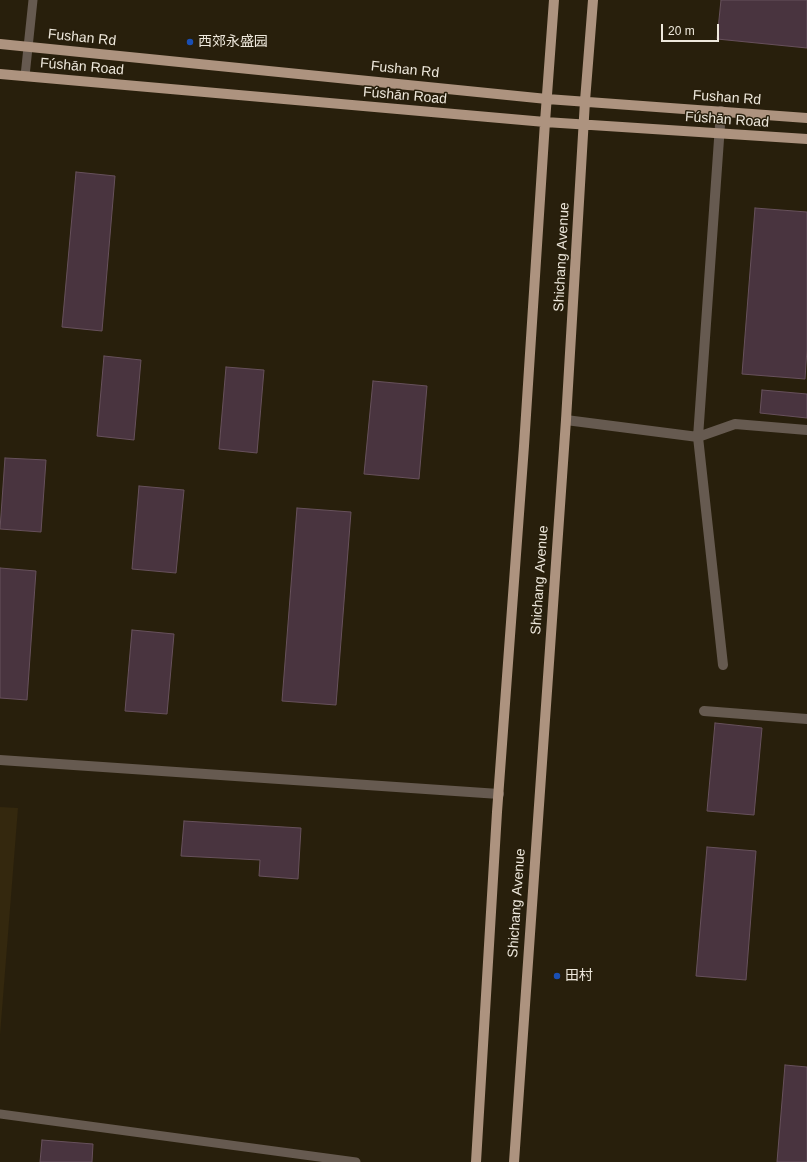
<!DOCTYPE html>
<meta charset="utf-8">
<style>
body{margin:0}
#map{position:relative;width:807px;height:1162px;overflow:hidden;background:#281f0c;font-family:Arial,sans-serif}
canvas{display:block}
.scale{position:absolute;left:661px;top:24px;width:58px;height:18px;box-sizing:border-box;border:2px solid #eee8dc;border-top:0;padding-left:5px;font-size:12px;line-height:14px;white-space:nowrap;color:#eee8dc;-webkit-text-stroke:3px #281f0c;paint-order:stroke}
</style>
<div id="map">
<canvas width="807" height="1162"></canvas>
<div class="scale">20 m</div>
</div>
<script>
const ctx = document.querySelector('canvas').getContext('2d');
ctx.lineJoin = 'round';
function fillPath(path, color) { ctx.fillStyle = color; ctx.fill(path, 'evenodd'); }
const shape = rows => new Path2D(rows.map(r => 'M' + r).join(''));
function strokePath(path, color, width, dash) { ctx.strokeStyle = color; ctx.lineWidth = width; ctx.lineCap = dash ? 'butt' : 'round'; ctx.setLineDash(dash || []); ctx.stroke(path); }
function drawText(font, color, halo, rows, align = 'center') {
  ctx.font = font + ' Arial,"Noto Sans SC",sans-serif'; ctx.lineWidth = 3; ctx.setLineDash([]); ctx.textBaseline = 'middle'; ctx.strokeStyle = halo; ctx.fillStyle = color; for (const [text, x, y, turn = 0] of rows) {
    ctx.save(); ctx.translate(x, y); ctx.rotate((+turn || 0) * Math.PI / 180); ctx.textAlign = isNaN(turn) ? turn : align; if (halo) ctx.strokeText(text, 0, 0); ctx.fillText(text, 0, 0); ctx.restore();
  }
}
fillPath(shape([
 [0,807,18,808,0,1035]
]), '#34280e');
const building = shape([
 [721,0,807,0,807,48,717,39,721,0],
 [76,172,115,176,102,331,62,327,76,172],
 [755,208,807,212,807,349,805,379,742,374,755,208],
 [104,356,141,360,134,440,97,436,104,356],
 [226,367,264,370,257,453,219,449,226,367],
 [373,381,427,386,419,479,364,474,373,381],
 [762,390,807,394,807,418,760,413,762,390],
 [5,458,46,460,41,532,0,529,5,458],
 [139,486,184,490,176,573,132,569,139,486],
 [297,508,351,512,336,705,282,701,297,508],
 [0,568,36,571,27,700,0,698,0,568],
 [132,630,174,634,167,714,125,711,132,630],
 [715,723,762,728,754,815,707,811,715,723],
 [184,821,301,828,298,879,259,876,260,860,181,856,184,821],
 [707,847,756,851,746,980,696,976,707,847],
 [785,1065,807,1067,807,1162,777,1162,785,1065],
 [42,1140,93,1144,92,1162,40,1162,42,1140]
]);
fillPath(building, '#49343f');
strokePath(building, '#67515c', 1);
strokePath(shape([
 [25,76,33,0],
 [0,1114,356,1162]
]), '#665a50', 9);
strokePath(shape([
 [721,111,698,437,723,665],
 [566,420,698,437,735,424,807,430],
 [704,711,807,719],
 [0,760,499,794]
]), '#665a50', 10);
strokePath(shape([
 [0,44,547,99,807,118],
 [0,74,545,122,807,139],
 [476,1162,497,812,524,446,545,122,554,0],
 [514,1162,566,420,585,101,593,0]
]), '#ad937f', 10);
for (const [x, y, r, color] of [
 [190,42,4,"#1a4fb4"],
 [557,976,4,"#1a4fb4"]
]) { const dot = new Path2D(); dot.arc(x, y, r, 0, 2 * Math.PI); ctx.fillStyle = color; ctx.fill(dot); strokePath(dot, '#281f0c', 1.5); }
drawText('14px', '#eee8dc', '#281f0c', [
 ["Fushan Rd",82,38,6],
 ["Fúshān Road",82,67,5],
 ["Fushan Rd",405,70,6],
 ["Fúshān Road",405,96,5],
 ["Fushan Rd",727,98,4],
 ["Fúshān Road",727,120,4],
 ["Shichang Avenue",562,257,-87],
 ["Shichang Avenue",540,580,-86],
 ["Shichang Avenue",517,903,-86]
]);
drawText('14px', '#eee8dc', '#281f0c', [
 ["西郊永盛园",198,42],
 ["田村",565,976]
], 'left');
</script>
